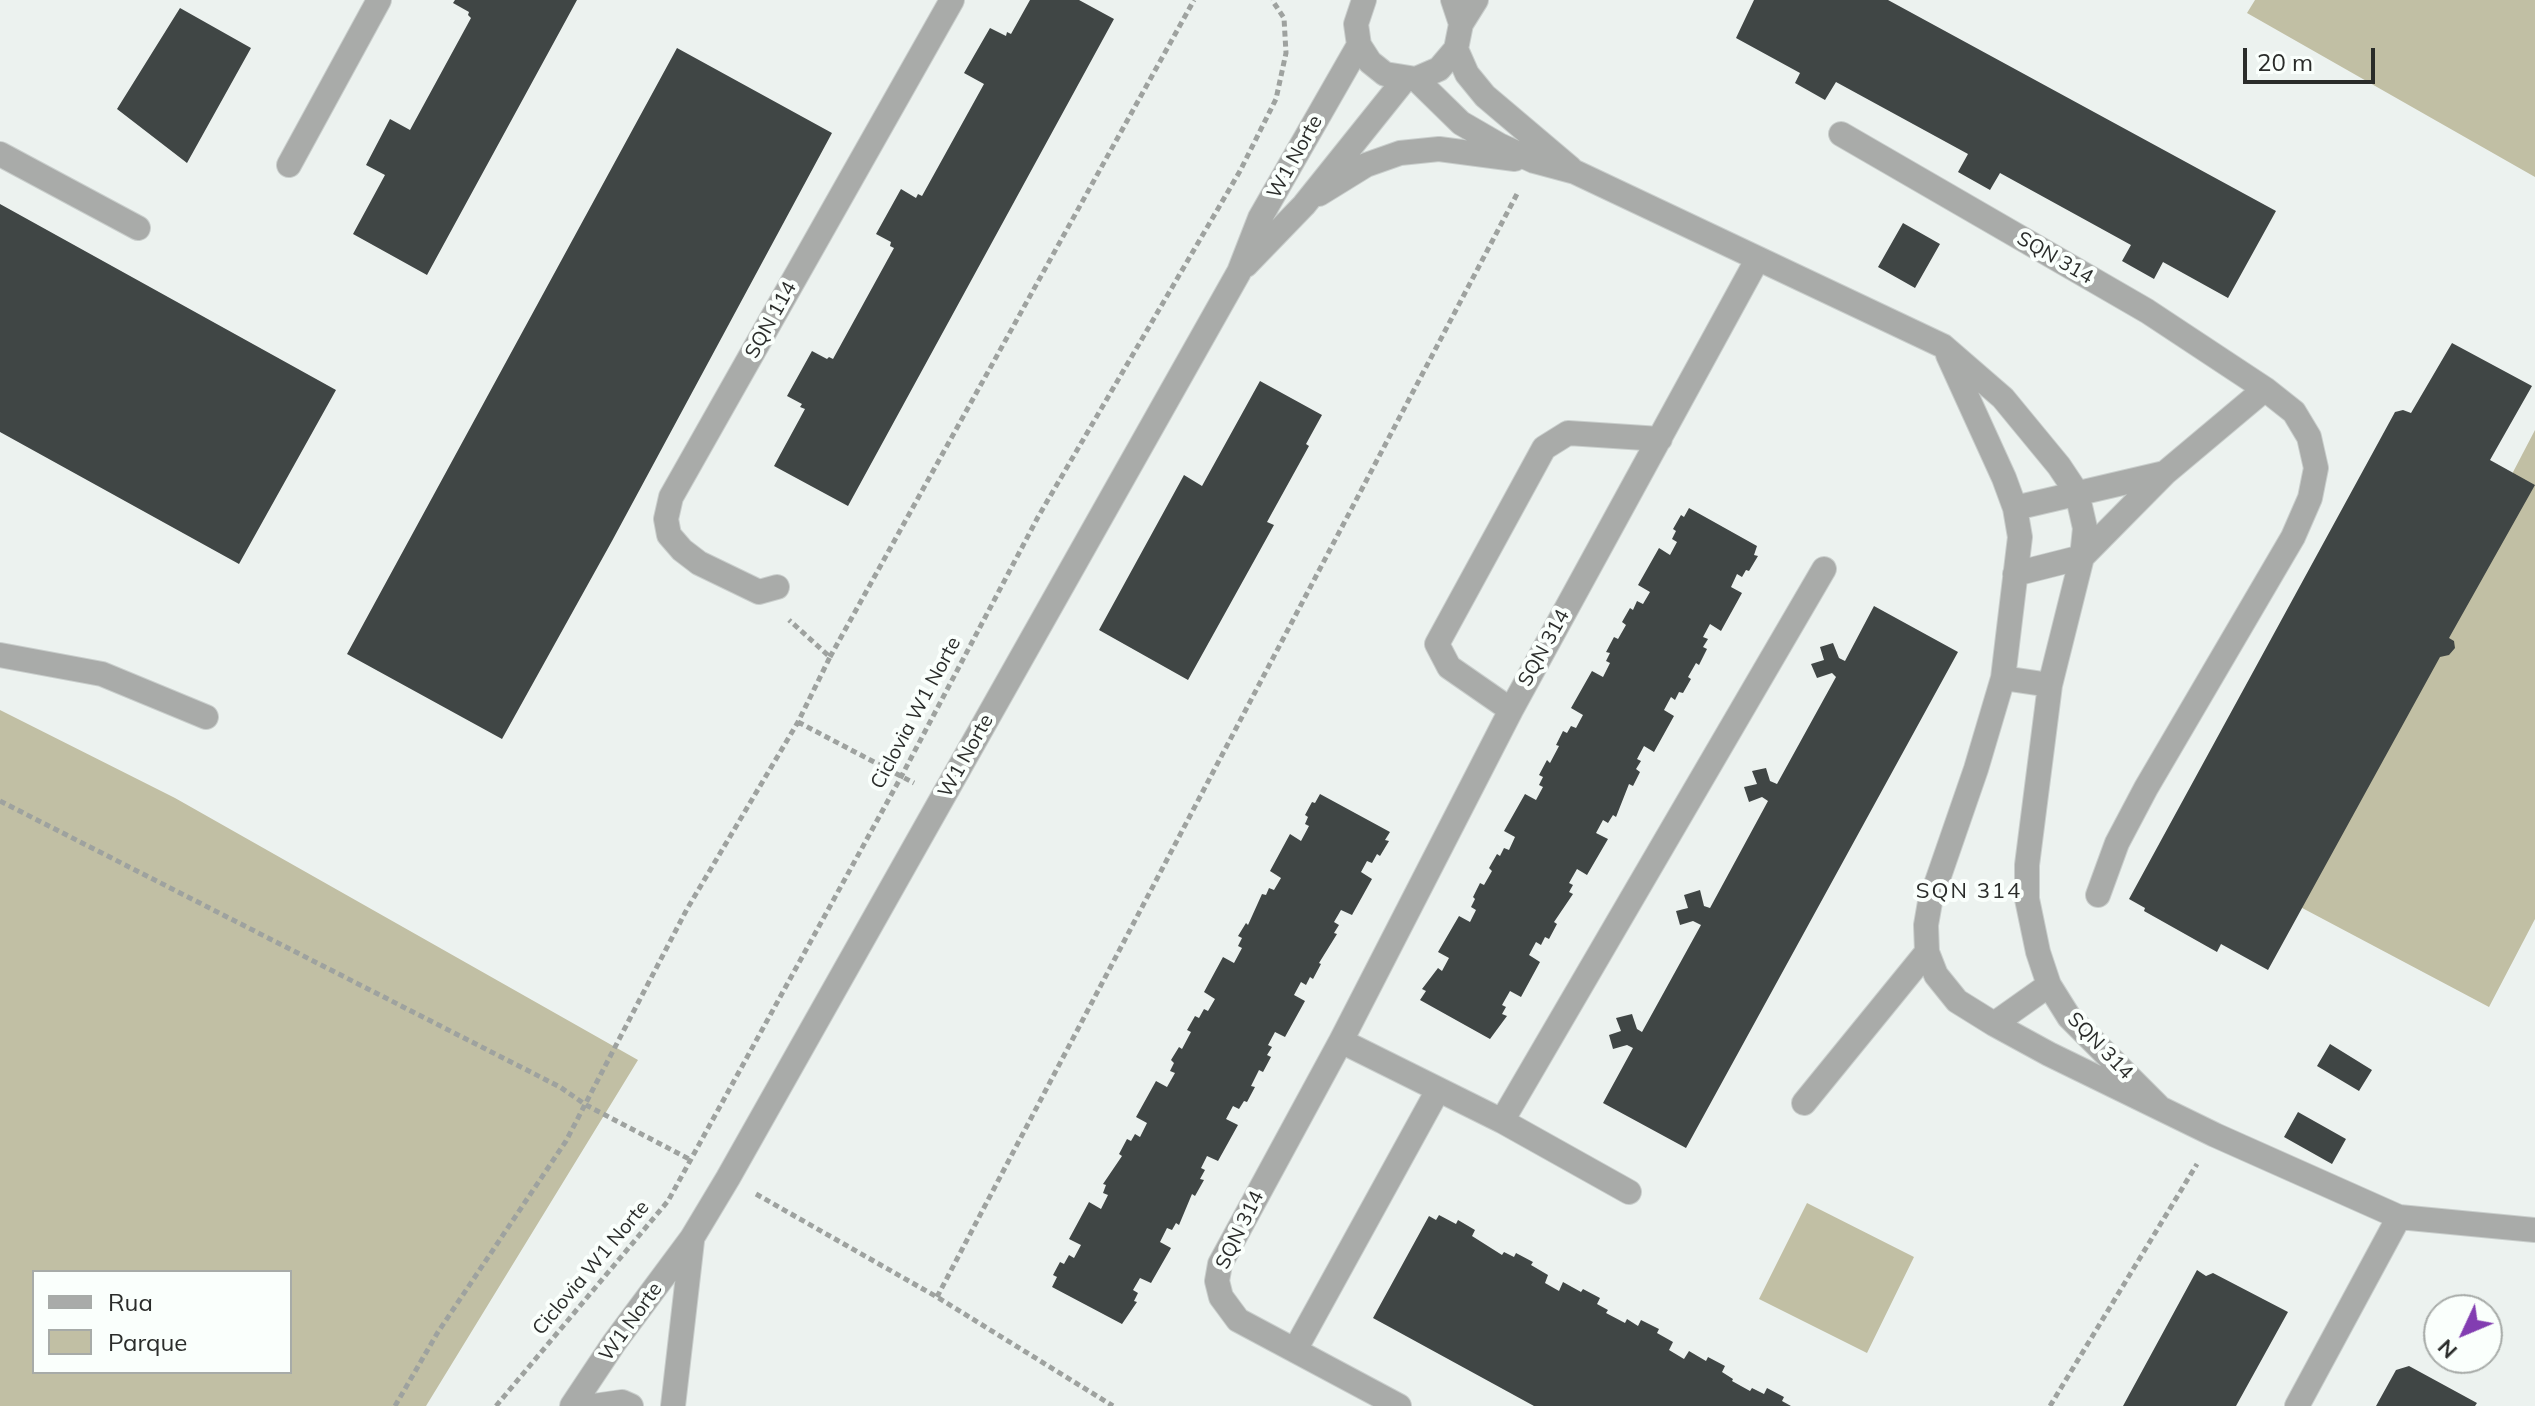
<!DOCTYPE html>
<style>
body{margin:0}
#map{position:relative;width:2535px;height:1406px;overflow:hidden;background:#ecf2ef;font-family:Mulish,sans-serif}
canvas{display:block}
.legend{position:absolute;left:32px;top:1270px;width:260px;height:104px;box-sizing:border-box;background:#fafffc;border:2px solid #a7aba8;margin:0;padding:10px 14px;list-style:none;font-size:24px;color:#2a2c2a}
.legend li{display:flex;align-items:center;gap:16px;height:40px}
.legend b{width:40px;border:2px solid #a7aba8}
.north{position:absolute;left:2423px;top:1294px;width:80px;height:80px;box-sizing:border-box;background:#fafffc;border:2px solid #a7aba8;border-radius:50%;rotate:226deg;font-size:22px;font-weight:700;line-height:32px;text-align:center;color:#2a2c2a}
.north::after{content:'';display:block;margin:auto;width:28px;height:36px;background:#823db1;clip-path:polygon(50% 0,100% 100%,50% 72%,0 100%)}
.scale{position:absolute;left:2243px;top:48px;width:132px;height:36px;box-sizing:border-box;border:4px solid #2a2c2a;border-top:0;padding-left:10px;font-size:24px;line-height:28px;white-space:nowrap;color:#2a2c2a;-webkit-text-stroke:6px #fafffc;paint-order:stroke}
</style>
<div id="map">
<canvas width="2535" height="1406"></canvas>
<ul class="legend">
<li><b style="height:10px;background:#a9aba9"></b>Rua</li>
<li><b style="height:22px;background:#c1bfa4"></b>Parque</li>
</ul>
<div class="north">N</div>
<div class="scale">20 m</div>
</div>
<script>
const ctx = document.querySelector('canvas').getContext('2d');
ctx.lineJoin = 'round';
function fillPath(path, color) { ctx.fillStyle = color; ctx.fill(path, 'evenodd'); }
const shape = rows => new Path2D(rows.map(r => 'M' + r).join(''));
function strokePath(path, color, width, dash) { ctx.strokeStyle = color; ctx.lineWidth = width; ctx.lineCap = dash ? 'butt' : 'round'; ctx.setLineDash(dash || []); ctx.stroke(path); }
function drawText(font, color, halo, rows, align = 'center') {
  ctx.font = font + ' Mulish,sans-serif'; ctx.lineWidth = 8; ctx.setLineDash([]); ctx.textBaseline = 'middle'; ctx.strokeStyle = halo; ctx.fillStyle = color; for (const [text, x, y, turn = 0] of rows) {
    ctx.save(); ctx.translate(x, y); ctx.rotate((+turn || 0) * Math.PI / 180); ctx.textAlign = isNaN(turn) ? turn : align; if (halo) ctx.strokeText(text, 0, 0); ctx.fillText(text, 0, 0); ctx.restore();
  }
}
fillPath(shape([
 [2255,0,2535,0,2535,177,2247,13],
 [2535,430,2535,919,2489,1007,2289,901],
 [0,710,175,798,638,1060,426,1406,0,1406],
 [290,1272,290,1372,34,1372,34,1272],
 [1807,1203,1914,1257,1867,1353,1759,1299]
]), '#c1bfa4');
fillPath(shape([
 [455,0,577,0,427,275,353,234,385,175,366,165,390,119,410,130,471,18,468,15,469,12,453,3],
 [1030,0,1079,0,1114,19,848,506,774,466,805,409,800,407,802,404,787,396,812,351,827,359,829,357,833,359,894,248,890,246,891,242,876,234,901,189,916,198,918,194,922,196,984,84,964,73,990,28,1006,36,1007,32,1011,34],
 [1754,0,1888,0,2276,211,2228,298,2163,262,2154,279,2122,261,2131,245,2000,173,1990,190,1958,172,1968,154,1836,82,1825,100,1795,83,1800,73,1736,38],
 [180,8,251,48,187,163,117,109],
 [677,48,832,133,612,541,502,739,347,654],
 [0,204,336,390,239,564,0,432],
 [1903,223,1940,244,1915,288,1878,267],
 [2452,343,2532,386,2490,460,2535,485,2449,638,2454,641,2455,648,2449,655,2440,657,2268,970,2221,944,2217,952,2144,911,2145,908,2129,899,2395,412,2403,410,2411,413],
 [1260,381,1322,415,1306,444,1309,446,1267,522,1274,525,1188,680,1099,630,1184,475,1202,486],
 [1689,508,1757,546,1754,555,1758,556,1749,571,1746,570,1742,577,1737,574,1731,587,1742,593,1721,631,1710,624,1703,637,1708,639,1703,647,1707,649,1699,665,1696,663,1688,677,1691,679,1683,693,1679,692,1675,700,1671,697,1664,710,1674,716,1654,752,1644,746,1637,759,1641,761,1636,769,1640,772,1633,786,1629,784,1616,817,1613,815,1608,823,1603,820,1596,833,1608,839,1587,875,1577,869,1569,883,1573,885,1569,892,1573,894,1554,922,1557,924,1549,939,1545,937,1541,945,1536,942,1529,955,1540,962,1521,997,1510,991,1502,1005,1506,1007,1502,1014,1507,1016,1490,1039,1420,1000,1426,991,1422,989,1438,968,1442,971,1449,958,1438,952,1459,916,1470,922,1476,910,1471,907,1475,899,1473,897,1480,883,1484,885,1492,871,1489,868,1497,854,1500,856,1504,848,1509,850,1515,837,1504,831,1525,794,1536,800,1543,787,1539,785,1543,777,1539,775,1547,760,1550,763,1559,746,1556,745,1563,731,1567,733,1571,726,1576,728,1583,715,1571,708,1592,671,1603,677,1610,663,1606,661,1610,653,1606,652,1614,637,1618,639,1626,625,1622,622,1630,608,1633,610,1637,601,1643,604,1650,592,1638,585,1659,548,1670,555,1677,542,1672,539,1676,531,1673,529,1681,515,1684,517],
 [1874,606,1958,652,1686,1148,1603,1103,1633,1048,1627,1045,1613,1049,1609,1035,1621,1031,1616,1018,1632,1014,1637,1029,1642,1032,1701,925,1693,921,1680,925,1676,911,1688,908,1684,895,1700,890,1704,906,1710,908,1768,801,1762,797,1749,802,1744,787,1757,784,1752,771,1766,768,1770,781,1777,784,1836,677,1832,673,1817,678,1811,664,1824,660,1820,647,1833,643,1839,658,1845,661],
 [1320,794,1390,832,1385,840,1389,841,1380,856,1377,854,1372,863,1367,861,1361,872,1372,879,1352,915,1341,910,1334,922,1339,925,1334,933,1337,934,1319,963,1321,964,1313,979,1310,977,1306,985,1301,982,1294,995,1305,1001,1285,1037,1275,1032,1268,1045,1272,1047,1267,1055,1271,1057,1263,1072,1259,1070,1251,1086,1255,1087,1247,1102,1244,1101,1239,1109,1233,1106,1226,1119,1238,1125,1218,1161,1207,1156,1201,1168,1205,1170,1200,1179,1204,1180,1195,1196,1192,1194,1179,1225,1176,1223,1172,1230,1167,1228,1160,1242,1171,1248,1151,1283,1140,1278,1133,1290,1138,1293,1134,1301,1137,1302,1122,1324,1052,1287,1057,1277,1053,1275,1060,1262,1064,1264,1069,1255,1074,1258,1081,1245,1069,1239,1089,1202,1101,1209,1108,1195,1103,1193,1106,1185,1103,1184,1122,1156,1119,1154,1127,1139,1131,1141,1135,1134,1140,1137,1147,1123,1136,1117,1156,1081,1167,1087,1175,1073,1170,1071,1174,1063,1171,1060,1179,1047,1182,1049,1191,1032,1187,1030,1195,1016,1199,1018,1204,1009,1208,1011,1215,999,1204,992,1223,957,1234,963,1242,948,1238,946,1242,938,1238,936,1246,923,1248,925,1262,894,1266,895,1269,888,1274,890,1281,878,1270,871,1290,834,1301,841,1309,826,1305,824,1308,817,1305,815,1312,802,1315,803],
 [2330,1044,2372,1070,2359,1091,2317,1066],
 [2298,1112,2346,1139,2332,1164,2284,1137],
 [1439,1215,1456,1224,1458,1220,1475,1230,1472,1236,1502,1255,1504,1252,1514,1257,1516,1253,1533,1262,1531,1265,1548,1275,1545,1283,1559,1291,1563,1282,1581,1292,1583,1289,1600,1298,1597,1304,1608,1310,1606,1313,1625,1323,1627,1319,1638,1326,1641,1320,1659,1329,1657,1333,1673,1342,1669,1350,1684,1359,1689,1351,1706,1361,1708,1357,1725,1366,1722,1372,1733,1379,1732,1381,1750,1391,1752,1388,1764,1394,1767,1388,1784,1397,1782,1401,1791,1406,1534,1406,1373,1318,1429,1216,1436,1220],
 [2197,1270,2206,1276,2213,1273,2288,1312,2236,1406,2123,1406],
 [2409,1366,2477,1403,2475,1406,2376,1406,2396,1370]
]), '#404645');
const minor = shape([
 [1364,0,1356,24,1359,45,1370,62,1385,74,1416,79,1439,69,1456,49,1461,24,1453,0],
 [1461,24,1476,0],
 [1456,49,1467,74,1485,96,1570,168],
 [1416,79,1461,123,1499,145,1534,161,1575,172,1943,346,2003,398,2059,466,2077,493,2085,528,2082,557,2050,685,2027,865,2027,899,2038,952,2049,985,2069,1017,2158,1106],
 [1841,134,2147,311,2265,389],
 [0,154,138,228],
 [289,165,379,0],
 [1319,194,1366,165,1400,153,1439,149,1515,159],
 [1246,265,1304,205,1405,79],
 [1948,355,2004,478,2015,508,2020,537,2003,678,1976,769,1930,902,1926,925,1927,952,1936,975,1957,1001,1994,1024,2049,1054,2215,1135,2399,1217,2535,1230],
 [2015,508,2165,473],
 [2015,574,2082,557,2165,473,2265,389,2294,412,2309,437,2316,468,2310,498,2293,537,2146,788,2117,843,2098,895],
 [777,587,759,592,699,563,682,550,669,535,666,519,671,497,952,0],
 [0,655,102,674,206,717],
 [2003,678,2050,685],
 [1511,710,1449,667,1437,644,1544,448,1568,433,1660,439],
 [1994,1024,2049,985],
 [1341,1041,1502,1121,1629,1192],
 [1804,1103,1927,952],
 [1502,1121,1824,569],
 [1295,1350,1438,1090],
 [572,1406,614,1343,692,1238,728,1178,1239,272,1260,218,1359,45],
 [594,1406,622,1402,631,1406],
 [673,1406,692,1241],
 [1399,1406,1238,1320,1221,1297,1217,1281,1220,1264,1341,1041,1511,710,1757,260],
 [2297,1406,2399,1217]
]);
strokePath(minor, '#c9cecc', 26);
strokePath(shape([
 [830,657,1194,0],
 [798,722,914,783],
 [0,801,560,1087,586,1105,691,1160],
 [756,1194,937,1297,1113,1406],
 [937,1297,1517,194],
 [395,1406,438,1332,566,1141,687,909,798,722,830,657,789,620],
 [496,1406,668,1201,901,777,1038,517,1240,171,1276,99,1286,53,1284,18,1272,0],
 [2050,1406,2197,1164]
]), '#9ea29f', 5, [6, 4]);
strokePath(minor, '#a9aba9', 24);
drawText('20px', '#2a2c2a', '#fafffc', [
 ["W1 Norte",1295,157,-61],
 ["SQN 314",2055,258,30],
 ["SQN 114",771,320,-61],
 ["SQN 314",1544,648,-61],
 ["Ciclovia W1 Norte",916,713,-62],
 ["W1 Norte",966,756,-61],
 ["SQN 314",2100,1046,46],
 ["SQN 314",1240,1230,-64],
 ["Ciclovia W1 Norte",591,1268,-50],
 ["W1 Norte",631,1322,-54]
]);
ctx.letterSpacing = '2px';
drawText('22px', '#2a2c2a', '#fafffc', [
 ["SQN 314",1969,891]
]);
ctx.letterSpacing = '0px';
</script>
